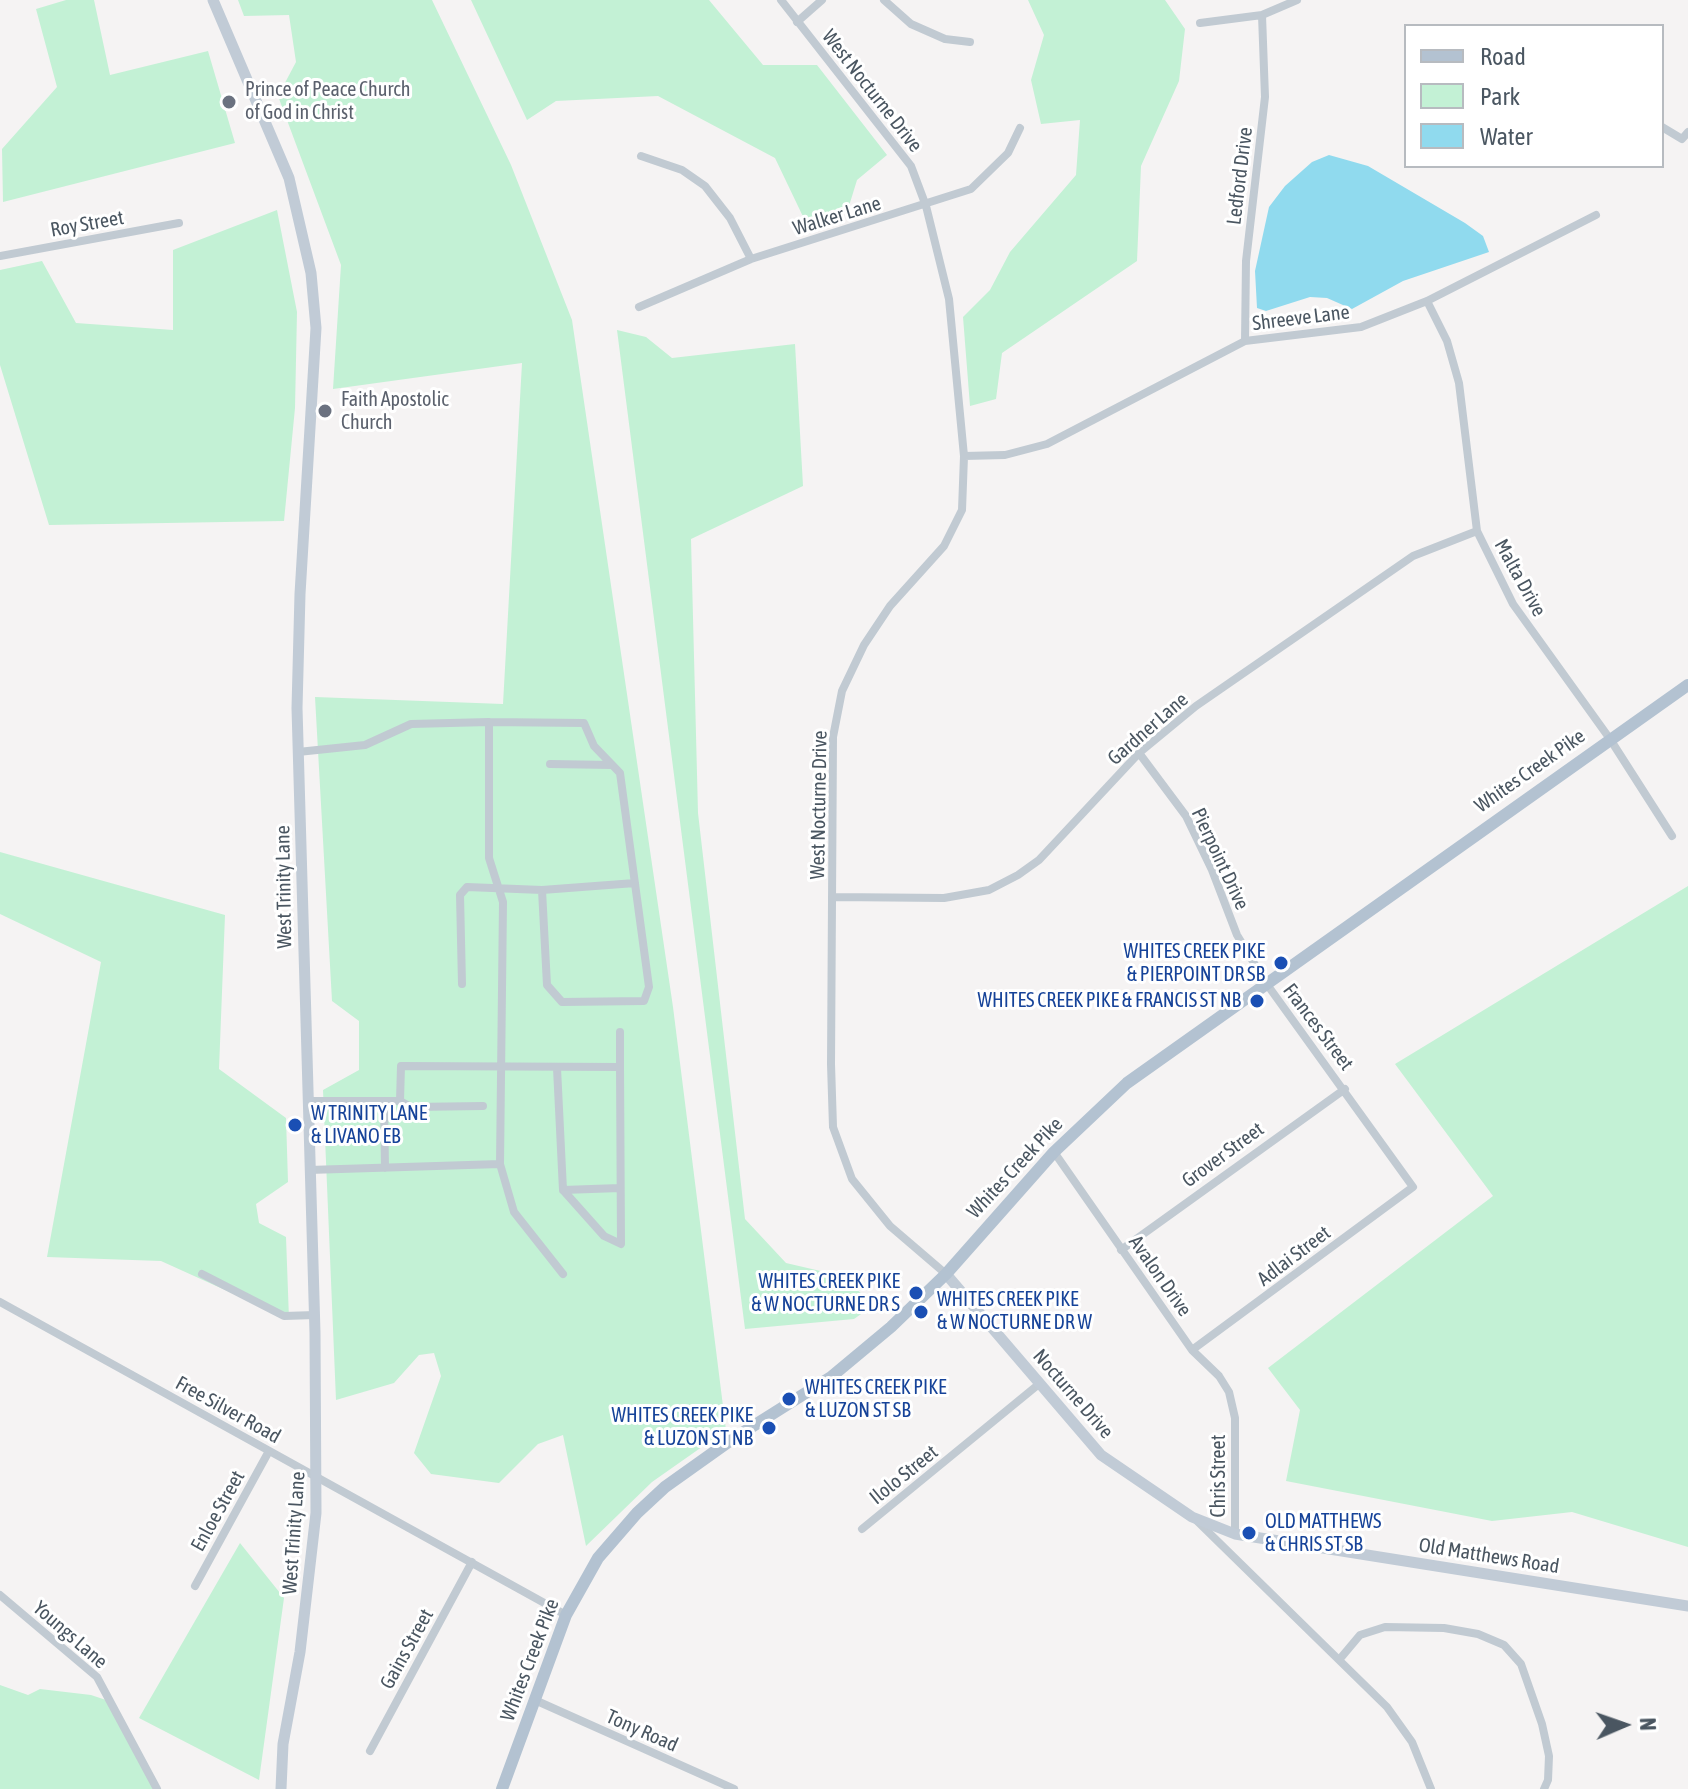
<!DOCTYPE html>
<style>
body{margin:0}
#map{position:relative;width:1688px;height:1789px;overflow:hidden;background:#f5f3f3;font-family:"Asap Condensed",sans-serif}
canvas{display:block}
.legend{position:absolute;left:1404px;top:24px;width:260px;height:144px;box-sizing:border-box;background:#fff;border:2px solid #b7bbc0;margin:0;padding:10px 14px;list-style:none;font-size:24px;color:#4a5661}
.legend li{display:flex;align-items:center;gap:16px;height:40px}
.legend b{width:40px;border:2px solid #b7bbc0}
.north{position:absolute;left:1584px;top:1685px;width:80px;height:80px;-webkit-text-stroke:6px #fff;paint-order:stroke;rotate:88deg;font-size:22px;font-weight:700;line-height:32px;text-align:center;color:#4a5661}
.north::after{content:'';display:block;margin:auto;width:28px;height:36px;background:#4a5661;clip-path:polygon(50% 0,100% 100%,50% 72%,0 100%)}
</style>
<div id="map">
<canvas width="1688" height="1789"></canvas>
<ul class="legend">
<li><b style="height:10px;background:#b3c2d1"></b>Road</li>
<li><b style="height:22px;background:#c3f1d5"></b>Park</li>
<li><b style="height:22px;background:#90daee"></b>Water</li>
</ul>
<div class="north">N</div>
</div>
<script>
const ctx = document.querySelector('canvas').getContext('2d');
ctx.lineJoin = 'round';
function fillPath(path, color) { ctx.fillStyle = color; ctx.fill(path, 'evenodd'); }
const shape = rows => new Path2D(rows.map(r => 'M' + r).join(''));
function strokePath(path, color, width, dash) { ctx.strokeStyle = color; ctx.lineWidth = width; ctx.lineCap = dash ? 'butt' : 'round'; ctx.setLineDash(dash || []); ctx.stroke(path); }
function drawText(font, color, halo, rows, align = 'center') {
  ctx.font = font + ' "Asap Condensed",sans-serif'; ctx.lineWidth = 6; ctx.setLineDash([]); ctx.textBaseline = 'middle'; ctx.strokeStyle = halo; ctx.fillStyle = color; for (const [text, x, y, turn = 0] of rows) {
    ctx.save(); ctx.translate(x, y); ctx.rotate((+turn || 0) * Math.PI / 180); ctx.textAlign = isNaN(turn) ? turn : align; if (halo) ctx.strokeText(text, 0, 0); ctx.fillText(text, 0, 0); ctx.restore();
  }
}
fillPath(shape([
 [66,0,94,0,110,75,208,51,235,143,3,202,2,149,57,87,36,9],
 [238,0,432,0,511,165,572,320,673,1007,726,1430,652,1482,586,1546,563,1435,538,1444,499,1483,431,1474,414,1453,441,1376,434,1353,419,1355,394,1383,336,1400,323,1090,359,1070,359,1021,332,1001,315,697,503,704,522,363,333,389,341,265,278,96,296,62,289,15,244,16],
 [471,0,709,0,763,65,817,65,887,155,857,180,849,206,808,227,775,158,658,96,556,101,527,120],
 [1028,0,1165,0,1185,29,1179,81,1141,166,1137,261,1002,353,996,399,970,406,963,317,990,290,1010,252,1076,175,1080,120,1041,124,1031,80,1044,35],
 [277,210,297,312,295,408,284,521,49,525,0,365,0,270,42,261,76,323,173,330,173,250],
 [617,330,646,337,672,358,795,344,803,486,691,539,698,813,745,1219,786,1263,842,1276,874,1305,854,1319,745,1329],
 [0,852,225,915,219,1069,286,1118,288,1182,256,1204,259,1223,286,1237,289,1319,161,1261,47,1257,101,962,0,914],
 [1688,886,1688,1547,1572,1512,1492,1521,1286,1481,1300,1410,1268,1368,1493,1196,1395,1064],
 [240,1543,284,1598,259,1780,139,1718],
 [0,1685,28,1695,40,1689,91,1695,112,1702,157,1789,0,1789]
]), '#c3f1d5');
fillPath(shape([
 [1329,155,1368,166,1465,223,1483,236,1489,252,1403,281,1352,309,1327,298,1310,297,1266,311,1257,308,1255,271,1269,207,1285,186,1312,162]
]), '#90daee');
strokePath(shape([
 [781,0,911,166,926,206,949,299,964,456,962,510,944,546,890,606,864,645,842,691,833,737,831,1064,833,1127,852,1179,890,1226,946,1274],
 [884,0,911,24,945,39,970,42],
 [797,22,822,0],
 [1200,23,1262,15,1297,0],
 [1662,127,1682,139,1688,132],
 [641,156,682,170,705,186,730,218,751,259],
 [0,256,179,223],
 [1427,301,1447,341,1459,383,1477,531,1513,604,1610,739,1672,836],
 [639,307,751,259,971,189,1008,153,1020,128],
 [1245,341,1246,261,1265,97,1262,15],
 [964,456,1005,455,1047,444,1245,341,1361,327,1427,301,1596,215],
 [298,752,365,745,411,724,489,722,489,858,503,902,500,1164,309,1170],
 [1139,753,1186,816,1212,870,1237,935,1266,983,1413,1187,1192,1350],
 [550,764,612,765],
 [542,890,635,883],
 [834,897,944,898,989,890,1018,875,1039,860,1139,753,1196,706,1413,556,1477,531],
 [462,984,460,895,467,887,542,890,547,985,562,1002,644,1001,649,987,620,773,594,746,584,723,489,722],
 [557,1068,563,1190,604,1236,621,1244,620,1067],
 [308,1101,384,1101],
 [483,1106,411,1107,400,1101,401,1066,620,1067,620,1032],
 [1054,1152,1192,1350,1219,1376,1229,1392,1235,1418,1235,1534],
 [500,1164,514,1212,563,1274],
 [385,1168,384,1101,400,1101],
 [563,1190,620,1188],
 [1121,1250,1345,1089],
 [202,1274,284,1316,315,1315],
 [0,1302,566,1615],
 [1196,1520,1387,1707,1412,1742,1431,1789],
 [862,1529,1039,1384],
 [195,1586,269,1451],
 [0,1595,97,1677,157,1789],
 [1339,1660,1360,1635,1385,1627,1444,1628,1478,1634,1504,1645,1521,1664,1542,1724,1549,1756,1548,1780,1544,1789],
 [537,1701,734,1789],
 [370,1751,472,1562]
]), '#c1cad2', 8);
strokePath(shape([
 [213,0,289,178,311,273,316,328,300,594,297,708,315,1333,316,1513,300,1652,283,1744,281,1789],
 [946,1274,1101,1455,1192,1517,1235,1534,1688,1606]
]), '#c1cbd6', 11);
strokePath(shape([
 [502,1789,566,1615,598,1558,637,1513,665,1487,731,1440,831,1377,891,1327,946,1274,1054,1152,1127,1083,1688,685]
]), '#b3c2d1', 12);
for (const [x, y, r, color] of [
 [229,102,8,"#6b7280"],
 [325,411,8,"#6b7280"],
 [1281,963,8,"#1a4fb4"],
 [1257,1001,8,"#1a4fb4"],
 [295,1125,8,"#1a4fb4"],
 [916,1293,8,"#1a4fb4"],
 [921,1312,8,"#1a4fb4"],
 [789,1399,8,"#1a4fb4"],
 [769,1428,8,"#1a4fb4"],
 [1249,1533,8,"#1a4fb4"]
]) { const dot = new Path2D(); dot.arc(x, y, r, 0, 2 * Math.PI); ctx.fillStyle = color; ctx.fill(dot); strokePath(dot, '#fff', 3); }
drawText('20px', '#5b616d', '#fff', [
 ["Prince of Peace Church",245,90],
 ["of God in Christ",245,113],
 ["Faith Apostolic",341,400],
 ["Church",341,423]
], 'left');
drawText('20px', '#4a5661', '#fff', [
 ["West Nocturne Drive",872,91,52],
 ["Ledford Drive",1240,176,-83],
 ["Walker Lane",837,216,-17],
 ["Roy Street",87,224,-10],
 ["Shreeve Lane",1301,318,-7],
 ["Malta Drive",1520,578,61],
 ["Gardner Lane",1148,729,-41],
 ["Whites Creek Pike",1530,771,-35],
 ["West Nocturne Drive",819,805,-89],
 ["Pierpoint Drive",1220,859,65],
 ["West Trinity Lane",284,887,-91],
 ["Frances Street",1318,1027,53],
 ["Grover Street",1223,1155,-36],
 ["Whites Creek Pike",1015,1168,-47],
 ["Adlai Street",1294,1256,-37],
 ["Avalon Drive",1160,1276,55],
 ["Nocturne Drive",1073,1394,49],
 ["Free Silver Road",228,1410,29],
 ["Ilolo Street",904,1475,-39],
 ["Chris Street",1219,1476,-90],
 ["Enloe Street",218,1511,-61],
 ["West Trinity Lane",294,1533,-86],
 ["Old Matthews Road",1489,1556,9],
 ["Youngs Lane",70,1635,41],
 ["Gains Street",407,1649,-61],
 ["Whites Creek Pike",530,1660,-69],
 ["Tony Road",642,1731,24]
]);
drawText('20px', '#164399', '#fff', [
 ["WHITES CREEK PIKE",1265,952],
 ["& PIERPOINT DR SB",1265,975],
 ["WHITES CREEK PIKE & FRANCIS ST NB",1241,1001],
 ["W TRINITY LANE",311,1114,"left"],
 ["& LIVANO EB",311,1137,"left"],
 ["WHITES CREEK PIKE",900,1282],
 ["& W NOCTURNE DR S",900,1305],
 ["WHITES CREEK PIKE",937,1300,"left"],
 ["& W NOCTURNE DR W",937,1323,"left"],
 ["WHITES CREEK PIKE",805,1388,"left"],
 ["& LUZON ST SB",805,1411,"left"],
 ["WHITES CREEK PIKE",753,1416],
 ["& LUZON ST NB",753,1439],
 ["OLD MATTHEWS",1265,1522,"left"],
 ["& CHRIS ST SB",1265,1545,"left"]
], 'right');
</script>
